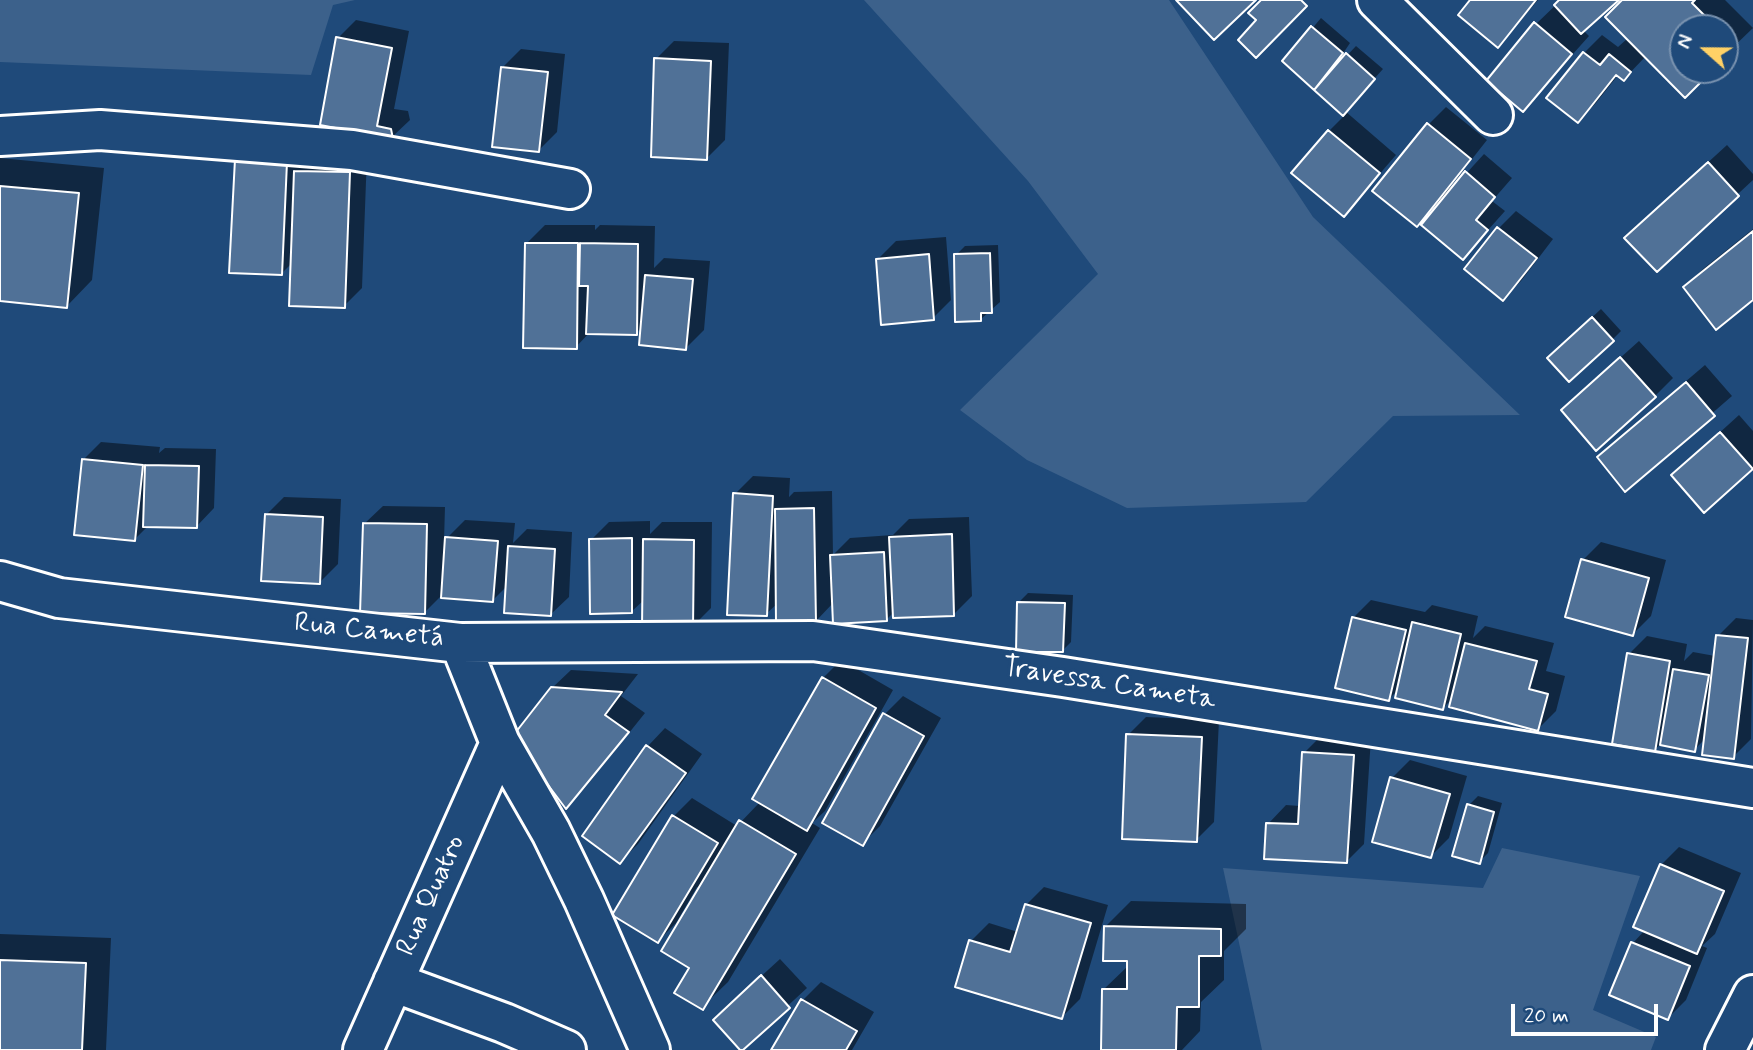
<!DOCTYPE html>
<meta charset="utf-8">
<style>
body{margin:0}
#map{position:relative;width:1753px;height:1050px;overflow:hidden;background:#1f4a7a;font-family:Mynerve,sans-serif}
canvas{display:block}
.north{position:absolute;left:1669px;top:14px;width:70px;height:70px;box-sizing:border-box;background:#1f4a7a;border:2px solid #7992af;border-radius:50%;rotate:291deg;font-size:19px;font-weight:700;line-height:28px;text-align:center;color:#fff}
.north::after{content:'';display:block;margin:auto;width:24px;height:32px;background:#ffd166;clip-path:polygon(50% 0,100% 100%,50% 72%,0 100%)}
.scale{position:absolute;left:1511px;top:1004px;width:147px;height:32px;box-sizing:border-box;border:4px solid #fff;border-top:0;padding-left:9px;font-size:21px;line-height:24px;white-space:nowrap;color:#fff;-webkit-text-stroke:5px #1f4a7a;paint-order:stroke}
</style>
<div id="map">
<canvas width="1753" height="1050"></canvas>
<div class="north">N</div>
<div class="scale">20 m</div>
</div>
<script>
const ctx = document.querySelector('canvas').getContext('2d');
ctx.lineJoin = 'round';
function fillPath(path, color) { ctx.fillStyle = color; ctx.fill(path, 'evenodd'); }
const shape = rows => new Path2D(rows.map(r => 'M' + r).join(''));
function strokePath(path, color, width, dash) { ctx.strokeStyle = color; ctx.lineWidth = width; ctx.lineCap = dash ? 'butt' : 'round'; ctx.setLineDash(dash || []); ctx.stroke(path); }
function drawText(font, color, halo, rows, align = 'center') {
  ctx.font = font + ' Mynerve,sans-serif'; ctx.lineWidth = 6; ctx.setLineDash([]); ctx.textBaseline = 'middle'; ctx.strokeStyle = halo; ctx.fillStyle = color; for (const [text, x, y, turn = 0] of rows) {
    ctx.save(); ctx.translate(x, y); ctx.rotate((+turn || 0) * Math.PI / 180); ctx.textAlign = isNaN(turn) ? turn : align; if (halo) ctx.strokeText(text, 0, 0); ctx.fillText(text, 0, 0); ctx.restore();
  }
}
fillPath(shape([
 [0,0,355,0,333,5,311,75,0,62],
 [864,0,1169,0,1313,217,1520,415,1393,416,1306,502,1127,508,1027,460,960,410,1098,274,1028,181],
 [1502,848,1640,876,1593,1010,1656,1037,1651,1050,1262,1050,1223,868,1483,888]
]), '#3c618b');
fillPath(shape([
 [1472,0,1538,0,1498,46],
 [1561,0,1616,0,1583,30,1589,36,1523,110,1536,24],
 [1624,0,1725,0,1753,28,1725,55,1725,28,1683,28,1683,70,1710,70,1685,95,1646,56,1624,79,1618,75,1596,103,1578,121,1549,97,1584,53,1602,35,1618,47,1628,38],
 [1321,18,1350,43,1336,64,1338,65,1356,46,1383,69,1345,111,1396,155,1344,215,1329,131,1345,115,1285,61],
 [356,20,409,31,394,109,408,111,410,120,392,137,322,124,338,38],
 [674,41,729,43,725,140,707,158,656,59],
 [521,49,565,54,557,132,539,150,503,67],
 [1446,107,1487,140,1450,187,1452,189,1484,154,1512,178,1492,201,1505,211,1463,258,1436,205,1416,224,1428,125],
 [1727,145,1753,174,1753,180,1657,269,1645,220],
 [367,155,362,288,344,306,292,263,282,273,237,160],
 [0,158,104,168,92,280,67,306,0,299],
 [1516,211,1553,239,1521,281,1503,299,1499,228],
 [545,225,595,225,595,230,600,225,655,226,654,268,664,258,710,261,704,330,686,348,642,327,636,333,590,332,576,347,527,243],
 [1753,229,1753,298,1685,287,1703,269],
 [946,237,951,300,933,318,878,259,896,241],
 [998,245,1000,302,980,320,956,255,965,246],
 [1601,309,1621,331,1612,340,1558,349],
 [1639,341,1673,378,1655,396,1581,393],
 [1705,365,1732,396,1625,489,1599,458,1617,440],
 [1739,415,1753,431,1753,467,1704,510,1673,475],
 [101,442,160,447,159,453,165,448,216,449,214,508,196,527,149,525,134,540,83,460],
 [753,476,790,478,789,497,794,492,832,491,833,555,850,538,893,535,909,519,969,517,972,596,954,614,894,612,887,619,834,602,816,621,778,603,766,614,735,494],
 [284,497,341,499,338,564,320,582,266,515],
 [383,506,445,507,444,541,465,520,515,523,513,543,527,529,572,532,569,597,550,615,507,586,493,600,440,597,424,613,364,524],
 [650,521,650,534,662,522,712,522,711,608,693,626,644,600,631,612,591,540,609,522],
 [1601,542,1666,560,1651,616,1633,634,1583,560],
 [1028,593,1073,595,1071,642,1062,651,1019,602],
 [1371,600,1425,612,1432,605,1478,616,1473,638,1485,626,1554,643,1546,671,1565,676,1556,711,1538,729,1453,698,1443,708,1399,689,1389,699,1353,618],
 [1736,618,1753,620,1751,739,1733,757,1706,738,1694,750,1661,744,1654,750,1629,654,1647,636,1687,644,1684,661,1693,652,1715,656,1718,636],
 [841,660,893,690,825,811,812,823,820,828,728,982,702,1007,691,967,700,888,697,887,676,923,658,941,615,914,674,816,692,798,737,826,760,802,823,678],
 [571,670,638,674,621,696,645,713,584,789,566,806,552,688],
 [903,696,941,718,880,826,862,844,885,714],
 [1146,717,1219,720,1214,822,1196,840,1128,735],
 [665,728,702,754,638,844,620,862,584,835,648,746],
 [1322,735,1371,738,1364,844,1346,862,1268,824,1286,805,1300,806,1304,753],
 [1410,760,1467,776,1449,838,1431,856,1392,778],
 [1478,796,1502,803,1488,853,1479,862,1469,805],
 [1679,847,1741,873,1715,934,1702,946,1707,948,1686,1000,1668,1018,1633,943,1645,930,1661,865],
 [1044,887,1108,905,1080,999,1062,1017,971,941,989,923,1018,932,1026,905],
 [1131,901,1246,904,1246,929,1224,951,1224,980,1201,1002,1200,1031,1182,1050,1103,1050,1104,989,1129,965,1129,960,1106,926],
 [0,934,111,938,106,1050,0,1050],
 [780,959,807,988,741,1049,733,1002],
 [821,982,874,1012,852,1050,773,1050,803,1000]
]), '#0007');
const building = shape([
 [1176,0,1256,0,1214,40,1176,0],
 [1261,0,1301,0,1307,6,1256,58,1238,40,1256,20,1248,13,1261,0],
 [1470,0,1536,0,1498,48,1458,15,1470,0],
 [1559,0,1619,0,1581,34,1554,5,1559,0],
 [1622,0,1695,0,1692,3,1717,28,1683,28,1683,70,1713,70,1685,98,1605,17,1622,0],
 [1534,22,1572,54,1523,112,1486,81,1534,22],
 [1311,26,1343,53,1314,90,1282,61,1311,26],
 [336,37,392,48,377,126,391,129,393,139,320,125,336,37],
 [1583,52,1600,65,1609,54,1631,72,1624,81,1616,75,1578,123,1546,98,1583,52],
 [1346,53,1375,79,1343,116,1314,90,1346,53],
 [654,58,711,61,707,160,651,157,654,58],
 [501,67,548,72,539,152,492,147,501,67],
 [1427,123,1471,159,1417,227,1372,191,1427,123],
 [1328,130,1380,173,1344,217,1291,173,1328,130],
 [235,159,287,162,282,275,229,273,235,159],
 [1708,162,1739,196,1657,272,1624,238,1708,162],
 [294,171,350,172,345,308,289,306,294,171],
 [1465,171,1495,197,1476,220,1488,230,1463,260,1421,225,1465,171],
 [0,186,79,193,67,308,0,301,0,186],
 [1497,227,1537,258,1503,301,1464,269,1497,227],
 [1753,231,1753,300,1716,330,1683,287,1753,231],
 [525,243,578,243,577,349,523,348,525,243],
 [580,243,638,244,637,335,586,334,588,286,579,286,580,243],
 [990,253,992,313,981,313,981,321,955,322,954,254,990,253],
 [929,254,934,320,881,325,876,259,929,254],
 [645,275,693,279,686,350,639,345,645,275],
 [1592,317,1614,341,1569,382,1547,358,1592,317],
 [1620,357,1656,397,1596,451,1561,410,1620,357],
 [1686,382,1715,416,1625,492,1597,457,1686,382],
 [1720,432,1753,469,1704,513,1671,475,1720,432],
 [82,459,143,465,135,541,74,535,82,459],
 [145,465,199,466,197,528,143,527,145,465],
 [733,493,773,496,767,616,727,615,733,493],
 [814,508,816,622,776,623,775,509,814,508],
 [265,514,323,517,320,584,261,581,265,514],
 [363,523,427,524,425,614,360,613,363,523],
 [952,534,954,616,893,618,889,537,952,534],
 [445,537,498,541,493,602,441,598,445,537],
 [632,538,632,613,590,614,589,539,632,538],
 [643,539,694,540,693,628,642,628,643,539],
 [508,546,555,549,551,616,504,613,508,546],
 [884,552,887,621,833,624,830,555,884,552],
 [1581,559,1649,578,1633,636,1565,617,1581,559],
 [1017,602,1065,603,1063,652,1016,652,1017,602],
 [1352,617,1406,630,1389,701,1335,688,1352,617],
 [1412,622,1461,634,1443,710,1395,698,1412,622],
 [1716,635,1748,638,1734,759,1702,755,1716,635],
 [1465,643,1537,661,1529,689,1548,694,1538,731,1449,707,1465,643],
 [1627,653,1670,661,1655,752,1612,744,1627,653],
 [1673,669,1709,675,1695,752,1660,745,1673,669],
 [822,677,876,708,807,831,752,799,822,677],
 [551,687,622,692,605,715,629,732,566,809,512,737,551,687],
 [883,713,924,736,863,846,822,823,883,713],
 [1126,734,1202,737,1197,842,1122,839,1126,734],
 [646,745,686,773,620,864,582,836,646,745],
 [1302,752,1354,755,1347,863,1264,859,1266,823,1298,824,1302,752],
 [1390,777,1450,794,1431,858,1372,842,1390,777],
 [1467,804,1494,812,1480,864,1452,856,1467,804],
 [672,815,718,843,658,943,612,915,672,815],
 [739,820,796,854,703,1010,674,993,689,968,661,951,739,820],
 [1660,864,1724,891,1697,954,1633,927,1660,864],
 [1025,904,1091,923,1062,1019,955,987,969,940,1010,952,1025,904],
 [1104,926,1221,929,1221,956,1199,956,1199,1007,1177,1007,1176,1050,1101,1050,1102,989,1127,989,1127,961,1103,961,1104,926],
 [1631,942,1690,966,1668,1020,1609,995,1631,942],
 [0,960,86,963,82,1050,0,1050,0,960],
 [761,975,790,1008,743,1050,740,1050,713,1020,761,975],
 [801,999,857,1031,846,1050,771,1050,801,999]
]);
fillPath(building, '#507197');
strokePath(building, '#fff', 2);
const minor = shape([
 [1377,0,1493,115],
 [0,136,100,130,352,150,570,189],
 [0,581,59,598,460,643,500,743,551,832,584,900,650,1050],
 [460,643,813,641,1063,677,1753,788],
 [393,982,504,1023,566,1050],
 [363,1050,500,743],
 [1725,1050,1753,995]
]);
strokePath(minor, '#fff', 44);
strokePath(minor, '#1f4a7a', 38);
drawText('28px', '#fff', '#1f4a7a', [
 ["Rua Cametá",369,632,6],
 ["Travessa Cameta",1109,685,9],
 ["Rua Quatro",432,896,-66]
]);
</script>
